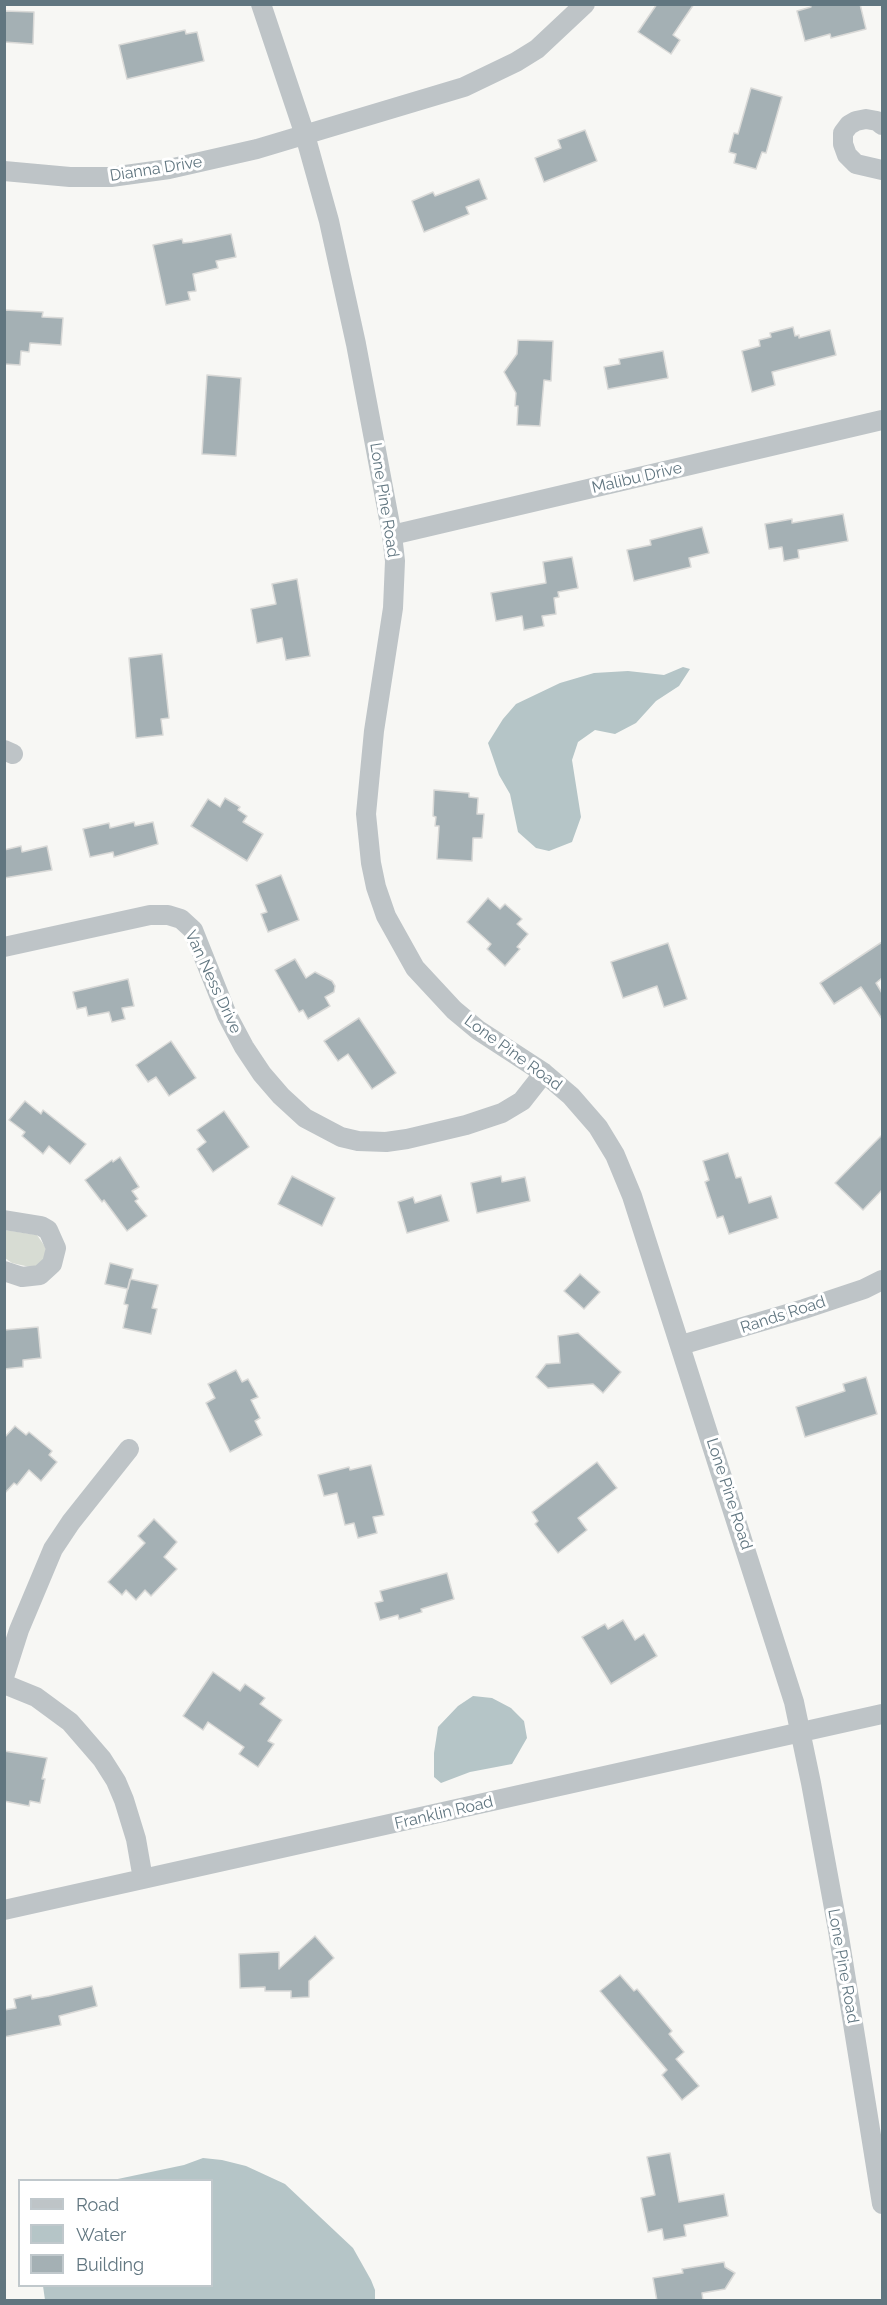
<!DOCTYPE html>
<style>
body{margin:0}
#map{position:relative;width:887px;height:2305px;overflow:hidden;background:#f7f7f4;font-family:Raleway,sans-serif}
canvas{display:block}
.frame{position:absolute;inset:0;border:6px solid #617680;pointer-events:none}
.legend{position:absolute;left:18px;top:2179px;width:195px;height:108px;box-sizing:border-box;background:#fff;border:2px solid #c0c8cc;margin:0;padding:8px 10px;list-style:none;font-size:18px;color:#617680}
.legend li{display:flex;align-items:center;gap:12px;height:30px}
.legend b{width:30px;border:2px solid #c0c8cc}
</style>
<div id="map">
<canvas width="887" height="2305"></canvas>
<div class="frame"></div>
<ul class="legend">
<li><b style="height:8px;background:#bec4c7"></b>Road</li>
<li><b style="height:16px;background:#b5c5c7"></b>Water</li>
<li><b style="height:16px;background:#a4b0b4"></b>Building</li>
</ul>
</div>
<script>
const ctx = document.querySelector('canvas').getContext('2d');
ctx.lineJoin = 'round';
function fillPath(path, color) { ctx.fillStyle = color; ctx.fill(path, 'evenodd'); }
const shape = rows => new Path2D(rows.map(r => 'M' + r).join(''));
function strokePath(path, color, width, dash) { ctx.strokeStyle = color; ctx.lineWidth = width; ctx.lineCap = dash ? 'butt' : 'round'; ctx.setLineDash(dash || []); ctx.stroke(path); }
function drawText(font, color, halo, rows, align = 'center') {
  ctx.font = font + ' Raleway,sans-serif'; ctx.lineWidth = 6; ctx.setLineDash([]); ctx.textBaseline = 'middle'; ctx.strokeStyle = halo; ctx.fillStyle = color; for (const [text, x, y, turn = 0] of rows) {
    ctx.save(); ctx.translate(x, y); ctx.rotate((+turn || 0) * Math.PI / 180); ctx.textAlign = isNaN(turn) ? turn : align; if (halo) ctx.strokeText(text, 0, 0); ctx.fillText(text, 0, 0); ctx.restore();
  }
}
fillPath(shape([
 [5,1230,37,1235,46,1248,44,1259,36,1266,30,1267,12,1263,5,1258]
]), '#d7dcd3');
fillPath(shape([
 [683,667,690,669,679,686,656,701,636,723,615,734,595,730,578,742,572,760,581,817,572,842,549,851,536,848,518,832,510,794,499,775,488,743,503,719,516,704,560,683,594,673,628,671,664,675],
 [473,1696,492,1698,511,1708,524,1721,527,1738,512,1764,470,1772,441,1783,434,1777,434,1753,438,1727,458,1706],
 [203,2158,222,2160,246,2166,285,2184,353,2248,371,2280,375,2290,375,2300,45,2300,43,2286,212,2286,212,2180,113,2180,184,2165]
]), '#b5c5c7');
const building = shape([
 [657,4,694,4,673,35,680,40,671,54,638,32,657,4],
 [810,4,860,4,866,29,831,38,830,34,805,41,797,11,811,7,810,4],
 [4,11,34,12,33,44,4,42,4,11],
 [185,30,186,34,197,32,204,61,127,79,119,45,185,30],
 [751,88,782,97,766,153,762,152,756,169,734,163,736,154,729,152,734,133,738,134,751,88],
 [585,130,597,161,544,182,535,158,561,148,558,140,585,130],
 [479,179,487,199,466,207,469,214,424,232,412,201,433,192,435,196,479,179],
 [231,234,236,257,216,261,218,268,193,274,196,291,188,292,190,300,166,305,153,245,182,239,183,243,192,242,231,234],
 [4,310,43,312,42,317,63,318,61,345,30,343,29,352,21,351,20,365,4,364,4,310],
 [793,327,795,336,799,335,799,338,830,330,836,355,772,372,775,385,752,392,742,351,760,346,759,340,771,337,770,333,793,327],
 [518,340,553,341,551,381,544,380,540,426,517,425,518,406,515,406,516,393,504,372,517,354,518,340],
 [663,351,668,378,608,389,604,367,620,364,619,359,663,351],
 [207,375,241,378,236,456,202,454,207,375],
 [843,514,848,541,798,550,799,558,784,561,782,547,769,549,765,524,792,519,792,523,843,514],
 [702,527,709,553,689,558,691,567,634,581,627,550,651,545,650,540,702,527],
 [572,557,578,588,558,592,559,597,554,598,556,614,542,616,544,626,524,630,522,616,496,621,491,593,546,583,543,562,572,557],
 [297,579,310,656,286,660,282,638,257,643,251,609,276,604,272,584,297,579],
 [162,654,169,718,161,719,163,735,136,738,129,658,162,654],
 [434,790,469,793,469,797,478,798,477,814,484,814,482,838,473,838,472,861,437,859,439,826,435,826,436,817,433,816,434,790],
 [225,798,240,807,238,810,247,816,243,822,263,834,247,861,191,826,208,799,220,807,225,798],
 [134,822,135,826,153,822,158,844,114,857,113,852,90,857,83,829,109,823,110,828,134,822],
 [21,846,22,852,47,846,52,870,4,878,4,850,21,846],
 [281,875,299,920,268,932,261,914,267,912,256,885,281,875],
 [488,898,500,909,505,904,522,919,517,924,528,934,517,947,520,949,505,966,487,949,491,944,467,922,488,898],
 [882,942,882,978,876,983,882,993,882,1019,861,987,834,1004,820,983,882,942],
 [668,943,687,999,664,1007,657,986,623,998,611,962,668,943],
 [295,959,306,978,315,972,332,981,335,986,334,992,325,997,330,1006,308,1019,303,1010,299,1012,275,970,295,959],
 [128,979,134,1006,122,1008,125,1019,112,1022,109,1012,88,1016,86,1007,77,1009,73,992,128,979],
 [359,1018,396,1073,372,1089,348,1054,338,1061,324,1041,359,1018],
 [171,1041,196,1078,169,1096,156,1077,148,1082,136,1065,171,1041],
 [25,1101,41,1114,43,1110,86,1144,70,1164,49,1146,43,1154,22,1136,25,1132,9,1120,25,1101],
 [224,1111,249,1147,213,1172,197,1149,206,1142,197,1130,224,1111],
 [882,1135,882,1190,863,1210,835,1183,882,1135],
 [728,1153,736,1178,741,1177,749,1203,771,1196,778,1218,729,1234,723,1216,717,1218,705,1182,709,1180,703,1161,728,1153],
 [120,1157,139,1187,132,1191,138,1199,135,1201,147,1216,127,1231,104,1200,102,1202,85,1180,112,1160,113,1162,120,1157],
 [292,1176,335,1198,322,1226,278,1204,292,1176],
 [501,1176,502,1182,525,1177,530,1201,477,1213,471,1183,501,1176],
 [441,1195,449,1221,407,1233,398,1202,413,1197,415,1203,441,1195],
 [110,1263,133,1269,128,1289,105,1284,110,1263],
 [580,1274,600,1292,584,1309,564,1291,580,1274],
 [130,1279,158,1285,152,1308,157,1309,151,1334,123,1328,128,1305,124,1304,130,1279],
 [38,1327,41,1358,23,1360,23,1367,4,1369,4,1330,38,1327],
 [578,1333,621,1372,603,1393,593,1384,548,1388,536,1377,546,1364,560,1363,558,1336,578,1333],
 [236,1370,242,1382,248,1379,258,1397,251,1400,260,1418,255,1421,262,1435,230,1452,206,1403,215,1398,208,1384,236,1370],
 [866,1377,877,1414,805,1437,796,1407,845,1391,843,1384,866,1377],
 [15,1426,26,1435,29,1432,52,1451,49,1455,57,1462,41,1481,29,1470,17,1485,14,1483,4,1494,4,1438,15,1426],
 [597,1462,617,1488,578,1518,587,1530,558,1553,535,1524,538,1521,532,1512,597,1462],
 [371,1465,384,1515,373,1517,377,1533,358,1538,354,1523,345,1525,337,1493,324,1496,318,1475,349,1467,350,1470,371,1465],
 [154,1519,177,1542,164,1557,177,1569,151,1596,145,1590,136,1600,126,1590,122,1595,108,1582,145,1543,138,1536,154,1519],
 [447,1573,454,1599,421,1609,422,1612,399,1619,398,1615,380,1620,375,1603,383,1601,380,1591,447,1573],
 [623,1620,635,1640,644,1634,657,1656,611,1684,582,1637,605,1624,608,1629,623,1620],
 [213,1672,240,1691,245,1684,265,1698,260,1704,282,1720,268,1741,274,1744,258,1767,239,1754,244,1747,208,1722,203,1730,183,1716,213,1672],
 [4,1751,47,1758,42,1779,45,1779,40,1803,30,1801,29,1806,4,1801,4,1751],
 [315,1936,334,1958,309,1981,309,1997,291,1998,291,1991,265,1991,265,1987,240,1988,239,1954,279,1952,279,1969,315,1936],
 [620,1975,634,1991,637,1989,672,2031,669,2034,684,2052,676,2059,699,2086,682,2100,662,2075,667,2070,600,1991,620,1975],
 [92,1986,97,2006,59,2016,61,2025,4,2037,4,2010,16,2008,14,1999,31,1995,32,1999,49,1996,92,1986],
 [670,2153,679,2202,724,2194,728,2216,684,2225,686,2236,664,2240,662,2229,648,2232,641,2198,655,2195,647,2157,670,2153],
 [724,2262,725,2267,735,2273,725,2289,702,2293,703,2301,657,2301,653,2278,683,2273,682,2269,724,2262]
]);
fillPath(building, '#a4b0b4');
strokePath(building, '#d9d9d7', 1.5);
strokePath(shape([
 [261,4,305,135,329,221,356,344,392,535,395,561,393,608,374,731,366,814,371,863,376,887,386,916,415,968,454,1010,478,1030,544,1073,571,1096,598,1127,615,1155,632,1196,794,1702,811,1783,838,1930,882,2204],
 [882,125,877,121,866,119,856,121,849,125,843,133,843,144,847,155,856,164,882,170],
 [4,171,70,177,111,177,169,169,257,149,464,87,516,62,537,49,585,4],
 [392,535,882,420],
 [4,750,13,754],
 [4,947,150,915,168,915,181,919,193,930,227,1015,244,1047,262,1074,281,1096,305,1118,341,1137,358,1141,386,1142,407,1139,466,1125,502,1113,522,1101,544,1073],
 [4,1220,41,1226,48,1230,56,1248,52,1264,40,1275,22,1277,4,1271],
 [681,1345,804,1309,864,1289,882,1280],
 [4,1677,19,1630,53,1549,71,1522,129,1449],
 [4,1684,36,1697,70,1722,102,1759,116,1781,124,1800,136,1839,143,1879],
 [4,1910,882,1714]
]), '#bec4c7', 20);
drawText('16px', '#617680', '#fff', [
 ["Dianna Drive",156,169,-9],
 ["Malibu Drive",637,478,-13],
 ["Lone Pine Road",384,500,81],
 ["Van Ness Drive",213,982,65],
 ["Lone Pine Road",513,1053,36],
 ["Rands Road",783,1315,-18],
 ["Lone Pine Road",729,1494,72],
 ["Franklin Road",444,1813,-13],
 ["Lone Pine Road",843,1966,80]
]);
</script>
